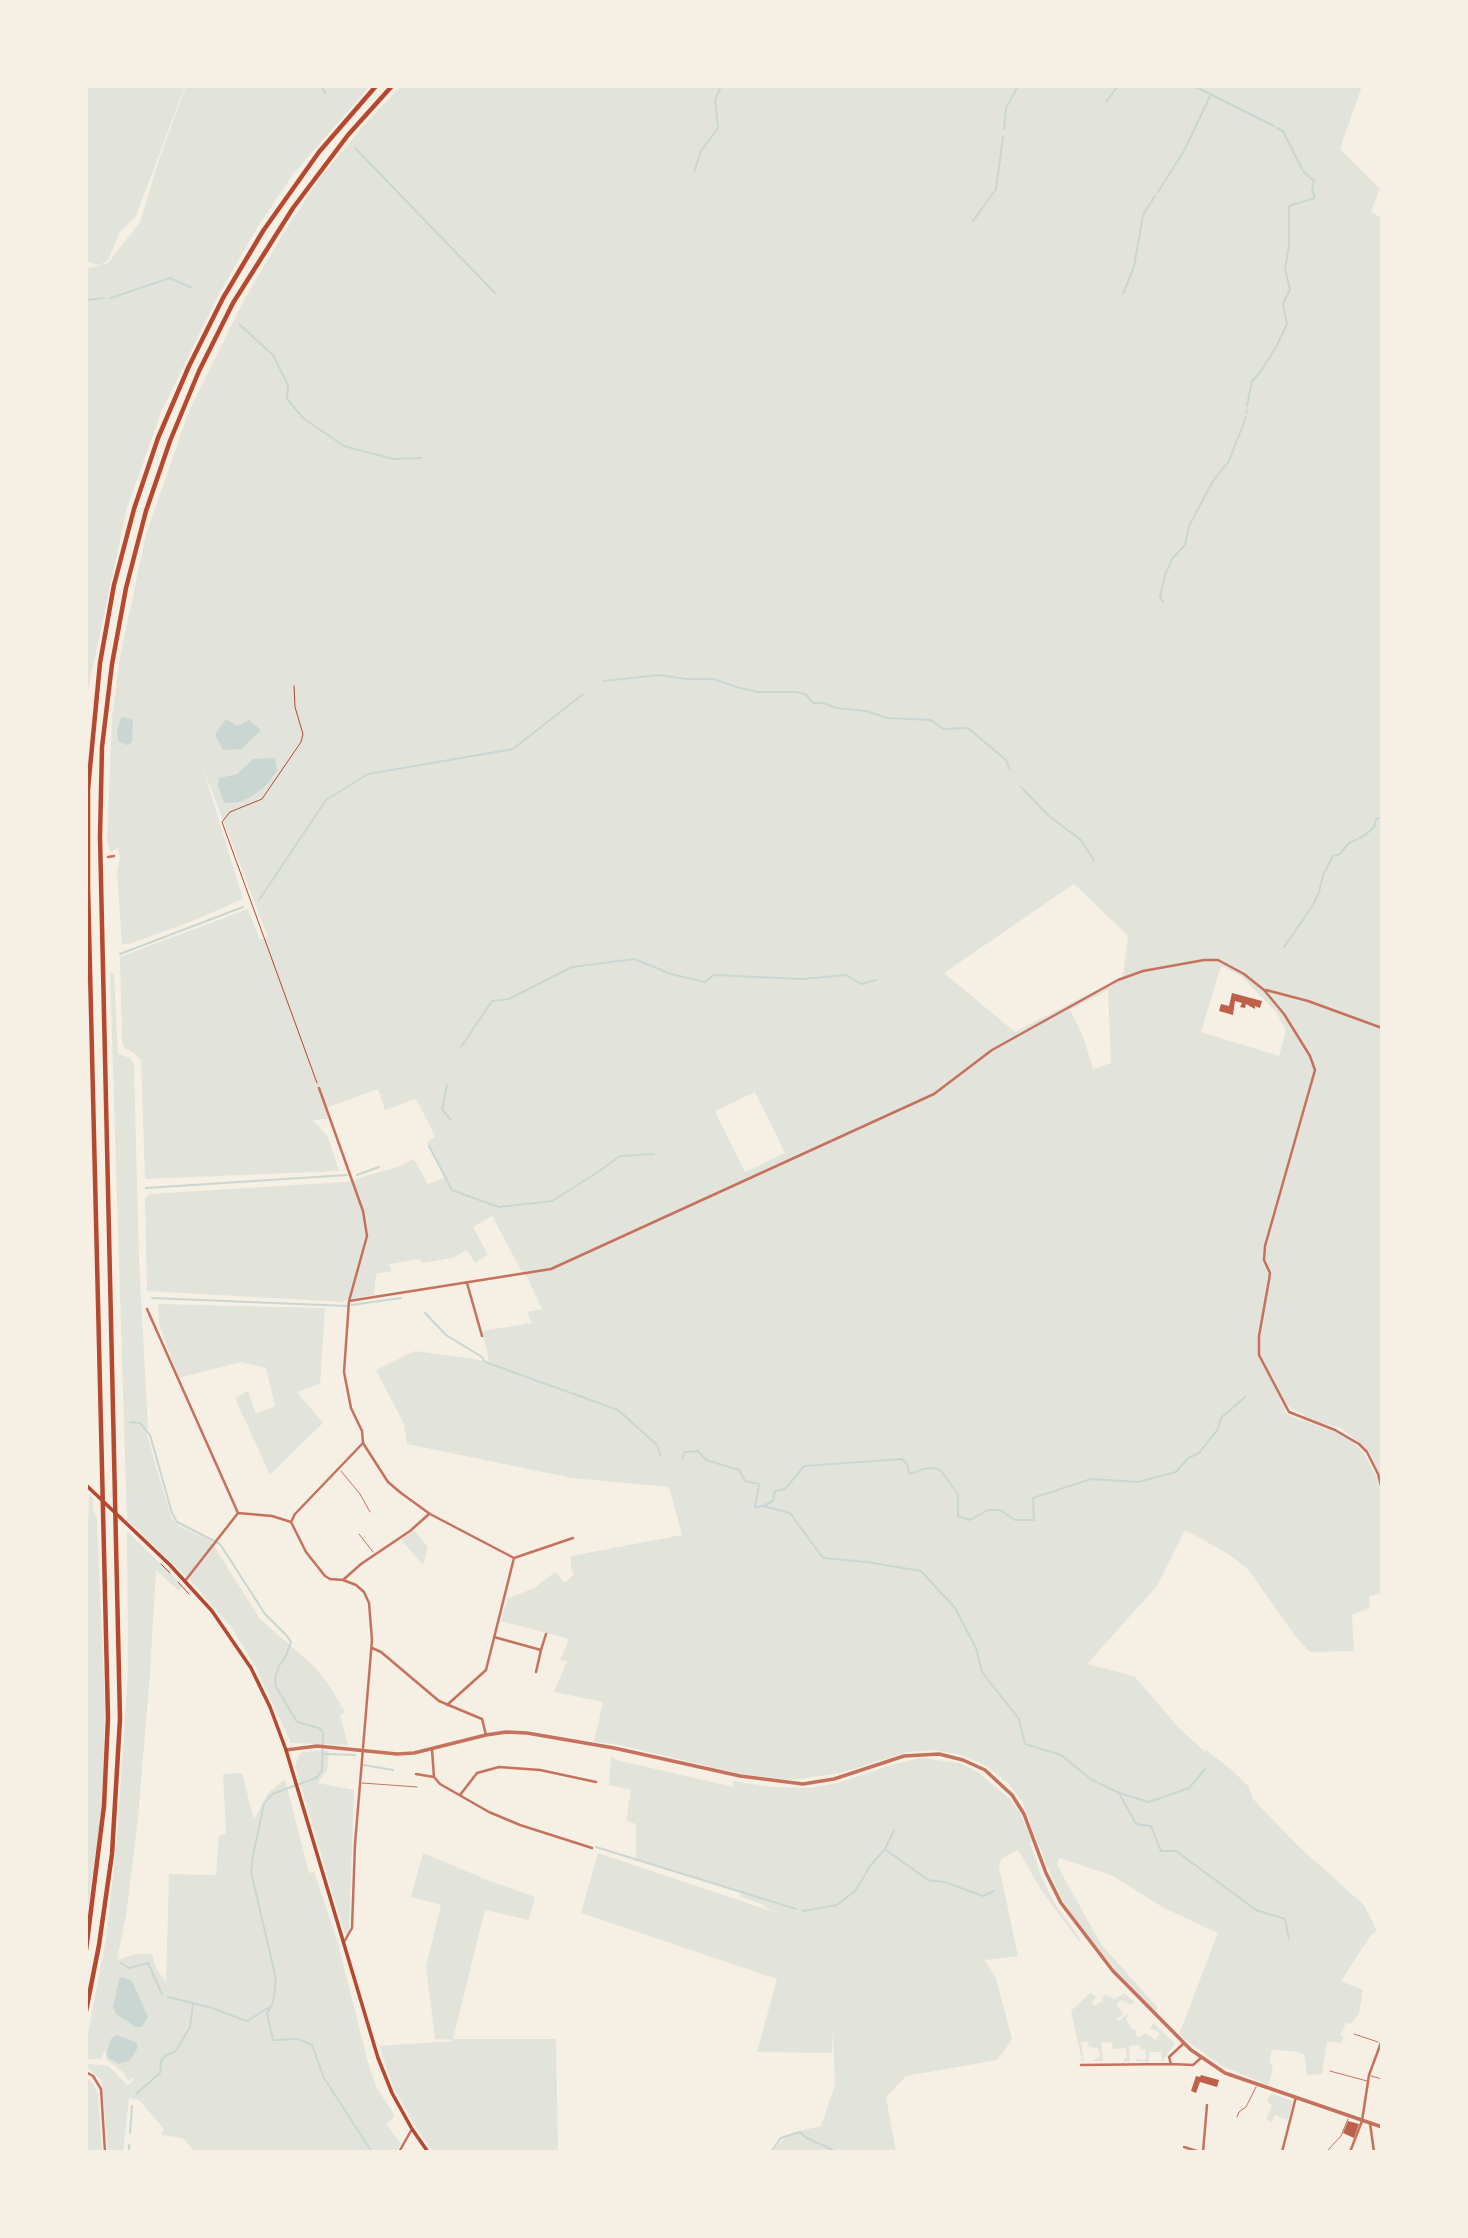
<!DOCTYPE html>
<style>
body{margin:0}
#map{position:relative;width:1468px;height:2238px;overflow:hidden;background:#f6efe4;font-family:Bitter,serif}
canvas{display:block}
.frame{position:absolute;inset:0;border:88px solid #f6efe4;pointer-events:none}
</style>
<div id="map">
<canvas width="1468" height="2238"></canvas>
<div class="frame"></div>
</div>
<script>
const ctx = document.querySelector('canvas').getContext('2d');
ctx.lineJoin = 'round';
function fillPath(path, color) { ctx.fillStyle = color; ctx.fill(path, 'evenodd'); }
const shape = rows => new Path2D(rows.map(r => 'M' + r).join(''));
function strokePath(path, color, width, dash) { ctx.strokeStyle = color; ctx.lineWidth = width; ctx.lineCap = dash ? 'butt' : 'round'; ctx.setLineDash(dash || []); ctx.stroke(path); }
fillPath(shape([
 [86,86,185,86,136,216,120,232,108,260,100,265,86,261],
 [186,86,370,86,294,173,257,228,219,294,162,410,127,508,86,699,86,266,90,268,108,263,140,222,158,162],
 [401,86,1362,86,1340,149,1380,189,1371,211,1382,219,1382,1483,1370,1452,1341,1428,1317,1422,1286,1405,1285,1412,1288,1415,1340,1434,1353,1441,1364,1454,1377,1477,1382,1499,1382,1593,1369,1596,1370,1607,1352,1615,1354,1651,1310,1652,1295,1636,1248,1569,1230,1555,1185,1530,1157,1586,1087,1664,1134,1676,1178,1727,1205,1752,1206,1750,1233,1771,1249,1787,1253,1799,1298,1846,1364,1905,1377,1931,1371,1935,1341,1981,1363,1990,1359,2014,1350,2024,1346,2023,1340,2035,1343,2036,1342,2043,1327,2041,1322,2074,1307,2075,1304,2054,1292,2051,1272,2050,1270,2060,1273,2069,1268,2085,1222,2066,1184,2039,1179,2034,1218,1933,1164,1908,1113,1876,1059,1858,1057,1865,1101,1944,1158,2008,1155,2012,1129,1986,1080,1926,1063,1901,1047,1866,1022,1801,1008,1783,985,1765,957,1754,933,1750,908,1752,840,1773,792,1780,741,1774,615,1744,594,1742,603,1702,554,1692,567,1661,560,1660,569,1639,501,1621,507,1599,534,1588,555,1572,565,1583,574,1574,571,1569,571,1556,682,1535,669,1487,572,1478,407,1444,404,1424,376,1370,415,1351,489,1361,482,1331,532,1323,527,1312,542,1309,527,1277,522,1272,492,1216,473,1227,488,1255,475,1263,467,1250,452,1258,422,1263,420,1259,389,1264,392,1271,376,1274,374,1295,348,1299,343,1302,147,1291,145,1198,150,1194,346,1182,400,1166,414,1159,428,1184,446,1177,427,1143,435,1136,416,1099,385,1110,378,1089,325,1108,328,1119,313,1120,328,1137,339,1171,145,1179,141,1060,133,1052,124,1048,122,1040,120,957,248,909,260,940,268,937,203,768,243,899,190,922,129,944,122,944,117,872,120,859,118,848,110,852,107,841,112,719,119,662,146,534,189,411,245,298,283,234,320,178,364,125],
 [274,758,265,787,251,797,219,778,237,774,253,760],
 [1074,884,1128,936,1123,976,1015,1032,944,973],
 [1221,966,1241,976,1277,1013,1286,1031,1279,1056,1201,1032],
 [1108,990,1111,1063,1093,1069,1084,1039,1070,1010],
 [755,1092,785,1153,745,1172,715,1111],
 [110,973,114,973,118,1054,130,1058,134,1065,139,1259,148,1428,146,1431,159,1477,172,1519,179,1526,211,1541,260,1619,315,1667,331,1688,345,1712,340,1715,348,1745,291,1743,255,1666,231,1627,190,1580,127,1520],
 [158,1304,325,1308,320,1384,297,1392,323,1423,270,1475,235,1398,248,1391,256,1414,275,1406,266,1368,241,1362,179,1378,159,1325],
 [89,1494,93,1498,93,1509,97,1520,105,1707,102,1806,86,1922,86,1606],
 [414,1530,428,1547,423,1565,401,1540],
 [127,1531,182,1585,179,1591,156,1570,150,1673,138,1818,126,1915,117,1960,136,1954,152,1954,156,1968,166,1982,169,1874,216,1875,219,1836,226,1833,223,1774,242,1773,254,1820,268,1793,285,1779,309,1873,314,1872,337,1939,368,2063,377,2088,395,2116,386,2124,401,2144,396,2152,195,2152,183,2138,161,2135,164,2129,139,2100,129,2098,123,2152,108,2152,102,2081,87,2067,88,2064,109,2066,127,2085,131,2083,134,2077,128,2081,124,2073,107,2060,105,2051,101,2058,86,2060,86,2043,106,1939,117,1838,128,1672],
 [329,1750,327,1770,318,1783,354,1790,349,1933,345,1935,295,1766,299,1755,303,1752],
 [611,1756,616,1760,734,1787,732,1781,774,1787,810,1788,838,1783,894,1764,921,1758,960,1763,979,1773,1010,1799,1021,1815,1032,1842,1030,1843,1042,1878,1055,1904,1081,1940,1079,1941,1043,1893,1018,1850,1011,1853,1001,1860,999,1867,1018,1956,985,1960,996,1978,1012,2039,1004,2051,997,2060,906,2076,886,2097,896,2152,771,2152,791,2133,821,2126,835,2085,833,2030,832,2053,757,2052,777,1979,581,1913,598,1853,780,1914,764,1907,764,1905,739,1896,742,1892,636,1859,636,1824,626,1821,631,1790,609,1785],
 [423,1853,490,1881,535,1897,529,1920,485,1910,453,2039,556,2039,558,2152,433,2152,411,2119,393,2086,379,2046,453,2041,453,2040,435,2039,426,1966,441,1905,411,1897],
 [1090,1993,1096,1996,1092,2003,1095,2006,1099,2002,1103,2002,1101,2000,1105,1994,1115,1999,1124,1993,1134,2002,1131,2005,1121,2000,1116,2004,1124,2014,1115,2020,1119,2021,1128,2013,1129,2015,1126,2018,1131,2028,1137,2031,1135,2035,1139,2037,1145,2033,1156,2040,1160,2033,1150,2028,1154,2023,1175,2044,1162,2062,1161,2052,1149,2052,1149,2062,1136,2061,1136,2059,1143,2060,1146,2058,1145,2050,1141,2050,1140,2045,1129,2046,1130,2061,1124,2062,1124,2058,1127,2058,1126,2048,1113,2049,1112,2043,1107,2042,1101,2043,1103,2061,1092,2061,1100,2056,1098,2048,1089,2047,1087,2041,1081,2043,1084,2062,1082,2061,1071,2011],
 [86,2077,94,2085,98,2095,102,2152,86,2152],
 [1271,2093,1293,2102,1288,2120,1275,2115,1272,2123,1266,2119,1272,2106,1267,2100]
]), '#e2e4dc');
fillPath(shape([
 [123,717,132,719,133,722,132,742,127,745,118,741,117,730,121,718],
 [226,719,237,726,249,720,261,730,241,749,223,750,215,735],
 [275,758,277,771,265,787,251,797,239,802,224,803,218,785,219,778,237,774,253,759],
 [122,1977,132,1981,148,2017,142,2027,136,2027,116,2014,113,2007,119,1979],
 [117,2035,137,2043,137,2049,130,2060,119,2064,107,2057,107,2052,111,2039]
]), '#c9d6d2');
strokePath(shape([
 [321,86,325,93],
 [1194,86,1274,126],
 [1106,102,1118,86],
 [1004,129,1006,108,1018,86],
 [355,148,495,293],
 [694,172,701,151,718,128,715,100,721,86],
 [1158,192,1184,151,1211,94],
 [973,221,996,189,1003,137],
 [1123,294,1134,267,1143,215,1155,196],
 [111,298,170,278,192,288],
 [86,300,104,298],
 [240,325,273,355,288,385,287,399,303,418,344,446,393,459,421,458],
 [1247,406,1252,381,1259,374,1276,347,1287,324,1283,304,1290,289,1285,269,1289,245,1289,206,1315,198,1312,190,1314,181,1303,171,1283,131,1277,128],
 [1246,413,1247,410],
 [1163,602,1160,596,1165,575,1172,559,1185,545,1189,526,1213,481,1229,461,1246,417],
 [604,681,659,675,686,679,714,679,736,687,758,692,796,692,805,694,813,703,824,703,836,708,866,711,887,718,931,720,943,729,968,728,1006,760,1010,770],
 [1021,787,1049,816,1081,840,1094,860],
 [259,900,326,800,368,774,513,749,583,694],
 [1284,947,1313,905,1319,892,1323,875,1333,856,1340,854,1349,843,1364,836,1374,827,1376,819,1382,817],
 [120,954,243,907],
 [461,1047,492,1001,509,999,572,967,634,959,671,974,705,982,714,975,802,979,846,975,861,984,876,980],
 [447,1085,442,1109,451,1120],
 [429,1146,452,1190,499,1207,552,1201,598,1172,620,1156,654,1154],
 [357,1175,379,1167],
 [146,1188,347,1175],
 [152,1298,347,1306],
 [352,1305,401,1298],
 [425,1313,446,1335,482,1357,485,1362,618,1410,657,1445,661,1456],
 [130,1422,140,1423,150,1435,172,1513,177,1522,220,1544,265,1614,287,1636,291,1642,286,1656,279,1666,275,1678,276,1687,297,1722,319,1728,323,1732,322,1771,316,1778,272,1794,264,1804,253,1855,251,1872,276,1979,273,2003,267,2013,273,2040,298,2039,312,2045,324,2078,372,2152],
 [682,1459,685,1452,698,1451,706,1460,739,1470,745,1481,759,1484,755,1507,763,1506,773,1501,775,1491,785,1489,804,1466,902,1459,907,1464,910,1474,923,1469,935,1468,941,1471,958,1494,958,1516,970,1520,988,1510,1000,1510,1015,1520,1034,1520,1033,1498,1091,1479,1138,1482,1176,1472,1188,1458,1199,1453,1218,1429,1221,1418,1245,1397],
 [763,1506,790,1513,823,1558,867,1562,921,1571,955,1608,976,1648,982,1672,1019,1719,1025,1744,1061,1755,1092,1780,1119,1793,1149,1802,1189,1788,1205,1769],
 [324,1754,355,1755],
 [364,1765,393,1770],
 [1119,1793,1136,1824,1151,1826,1161,1851,1176,1851,1256,1910,1285,1919,1289,1939],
 [596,1847,796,1909],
 [886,1850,928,1880,944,1882,983,1896,994,1891],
 [803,1911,837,1905,856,1890,870,1866,885,1849,894,1830],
 [121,1963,129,1968,148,1963,162,1994],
 [168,1997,209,2007,247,2021,268,2008],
 [136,2094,160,2073,161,2061,166,2055,175,2052,190,2027,193,2003],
 [130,2133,132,2106],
 [129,2152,129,2145],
 [771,2152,781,2138,800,2132,805,2137,837,2152]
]), '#c9d6d2', 2);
fillPath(shape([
 [1232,993,1262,1001,1260,1008,1255,1006,1255,1009,1246,1004,1245,1008,1240,1007,1242,1003,1235,1001,1233,1015,1219,1011,1221,1004,1229,1006],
 [1201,2075,1219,2080,1217,2087,1200,2082,1196,2093,1191,2091,1196,2076,1200,2077],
 [1348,2121,1359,2124,1354,2138,1343,2133]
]), '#bf614a');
strokePath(shape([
 [294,686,295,707,303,734,301,742,262,799,230,812,222,822,317,1083],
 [161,1564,170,1573],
 [178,1582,189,1594]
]), '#b5482f', 1);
strokePath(shape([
 [341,1471,360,1494,370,1512],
 [359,1534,373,1552],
 [362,1783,417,1787],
 [1354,2034,1378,2042],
 [1330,2071,1367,2081],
 [1371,2076,1382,2079],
 [1237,2117,1239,2112,1246,2107,1256,2087],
 [1328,2150,1341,2136,1348,2119]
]), '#c5725c', 1);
strokePath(shape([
 [108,857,114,856],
 [1266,990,1308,1001,1382,1028],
 [319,1088,363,1211,367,1236,349,1301],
 [467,1283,482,1336],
 [147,1309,238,1513],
 [363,1443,388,1482,401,1493,430,1514,514,1558,573,1538],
 [238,1513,272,1516,291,1522,306,1552,325,1576,330,1579,343,1580,356,1585,364,1592,369,1603,372,1640,355,1844,352,1928,344,1942],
 [291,1522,295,1514,363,1443,362,1431,351,1408,344,1372,349,1301,551,1269,934,1094,992,1050,1118,980,1143,971,1204,960,1218,960,1244,974,1264,990,1284,1014,1310,1056,1315,1070,1265,1246,1264,1260,1270,1273,1269,1280,1259,1336,1259,1355,1289,1412,1335,1430,1359,1444,1367,1452,1378,1474,1382,1490],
 [343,1580,361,1564,410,1531,429,1514],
 [185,1581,238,1513],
 [494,1637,541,1650,546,1634],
 [372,1648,381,1652,439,1701,482,1719,486,1735],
 [536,1672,541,1650],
 [447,1705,486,1670,514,1558],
 [432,1750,434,1777,440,1784,489,1812,520,1825,592,1848],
 [416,1774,434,1777],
 [460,1795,477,1773,499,1767,540,1770,596,1782],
 [1183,2044,1169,2057,1171,2064,1193,2065,1201,2058],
 [1081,2065,1171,2064],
 [86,2072,93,2076,101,2089,105,2152],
 [1370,2123,1374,2152],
 [1184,2147,1200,2152],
 [399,2152,412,2129],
 [1203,2152,1207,2105],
 [1282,2152,1296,2097],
 [1350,2152,1362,2121,1369,2075,1382,2040]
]), '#c5725c', 2.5);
strokePath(shape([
 [286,1750,317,1746,397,1754,414,1753,486,1735,506,1732,527,1733,614,1748,740,1776,803,1784,834,1779,904,1756,939,1754,963,1760,985,1770,1012,1795,1024,1814,1046,1873,1061,1903,1113,1971,1191,2050,1225,2073,1382,2127]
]), '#c5725c', 3.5);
strokePath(shape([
 [86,1485,170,1565,212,1611,251,1668,270,1707,286,1750,378,2058,392,2093,412,2129,428,2152]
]), '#b5482f', 3.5);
strokePath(shape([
 [86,1950,104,1806,108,1718,88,887,88,789,100,663,114,585,134,509,158,438,189,366,223,298,263,231,319,152,376,86],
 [86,2011,99,1945,112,1854,120,1719,100,837,102,747,112,664,126,588,146,511,170,441,199,371,233,303,293,208,348,135,392,86]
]), '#b5482f', 4.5);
</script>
